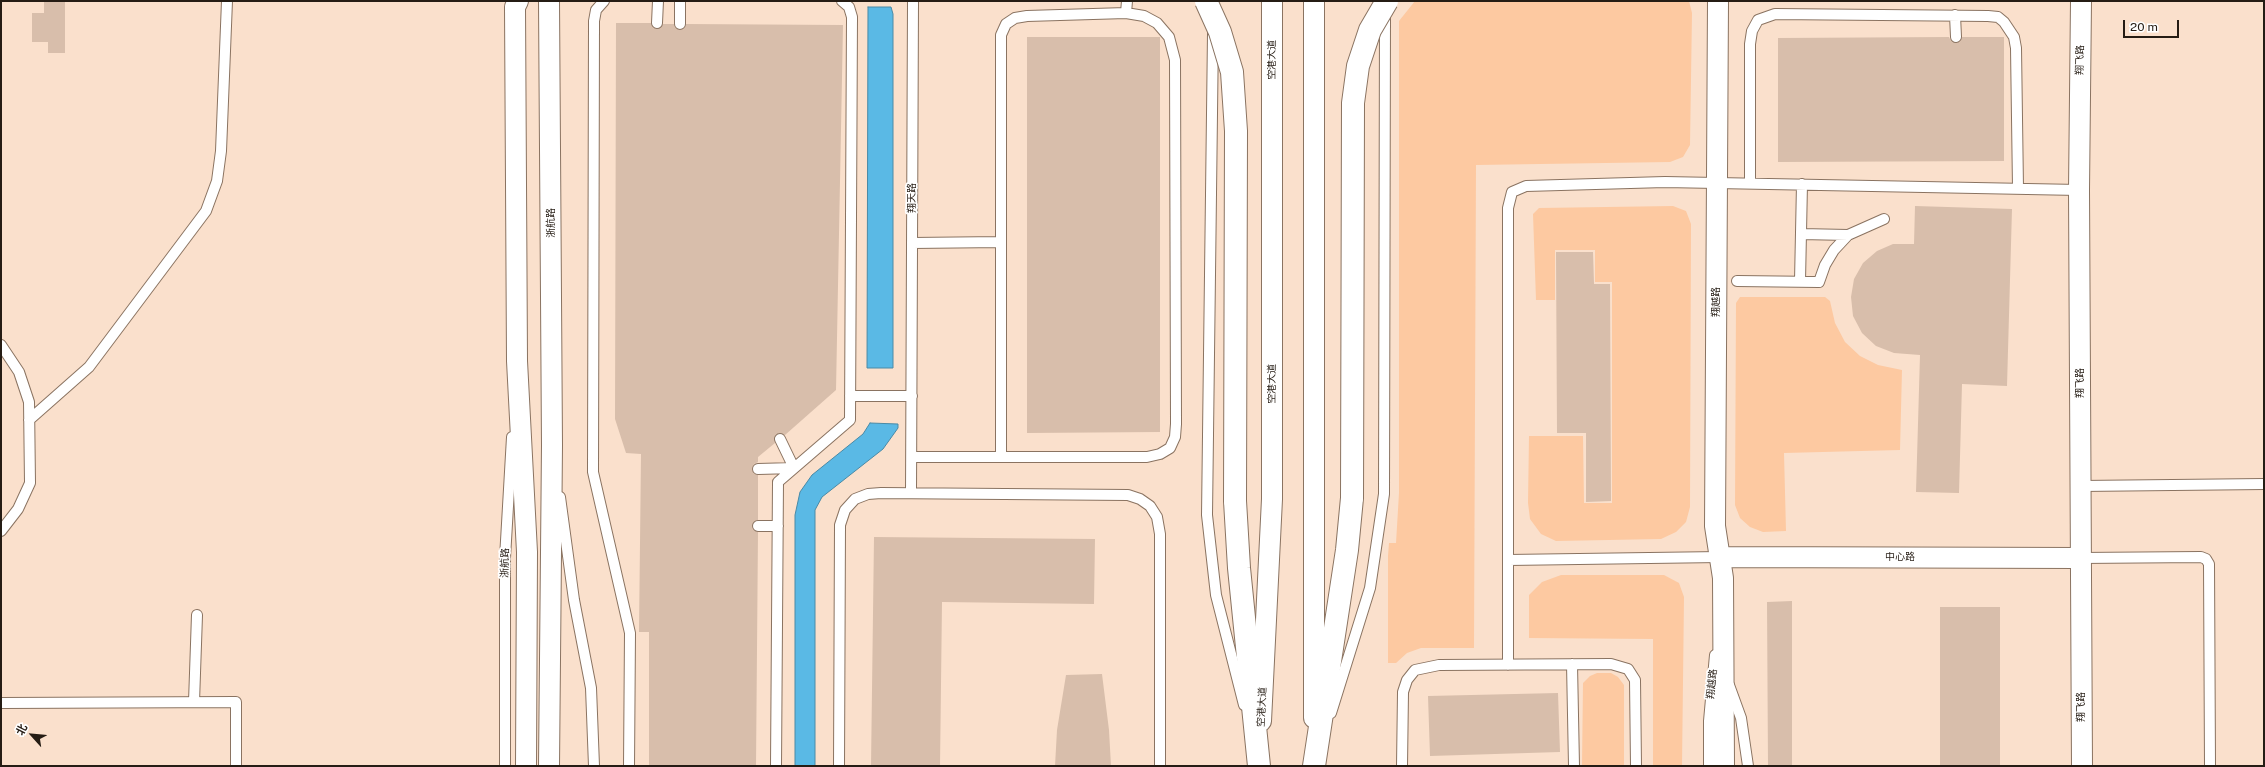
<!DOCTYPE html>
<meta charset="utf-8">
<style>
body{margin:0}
#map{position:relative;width:2265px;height:767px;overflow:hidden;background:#fbf0e8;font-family:"Public Sans","Noto Sans SC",sans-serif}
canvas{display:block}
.frame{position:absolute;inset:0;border:2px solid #251c14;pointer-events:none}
.north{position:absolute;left:12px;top:715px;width:40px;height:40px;-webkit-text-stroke:3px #fff;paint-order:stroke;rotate:297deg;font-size:11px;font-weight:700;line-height:16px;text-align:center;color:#251c14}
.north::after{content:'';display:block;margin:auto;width:14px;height:18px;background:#251c14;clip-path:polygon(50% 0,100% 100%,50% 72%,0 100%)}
.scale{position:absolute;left:2123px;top:20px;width:56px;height:18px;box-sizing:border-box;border:2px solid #251c14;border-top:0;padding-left:5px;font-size:12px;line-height:14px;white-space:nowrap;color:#251c14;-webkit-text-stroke:3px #fff;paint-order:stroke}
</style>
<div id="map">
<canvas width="2265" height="767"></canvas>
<div class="frame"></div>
<div class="north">北</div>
<div class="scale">20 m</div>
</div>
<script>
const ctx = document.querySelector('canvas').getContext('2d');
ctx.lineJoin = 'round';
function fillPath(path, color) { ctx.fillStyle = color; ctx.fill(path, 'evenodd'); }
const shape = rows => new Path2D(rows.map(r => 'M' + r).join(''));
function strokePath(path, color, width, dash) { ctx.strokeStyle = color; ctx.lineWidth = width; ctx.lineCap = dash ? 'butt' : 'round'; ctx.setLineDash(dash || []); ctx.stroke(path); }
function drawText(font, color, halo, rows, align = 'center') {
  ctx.font = font + ' "Public Sans","Noto Sans SC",sans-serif'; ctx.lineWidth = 3.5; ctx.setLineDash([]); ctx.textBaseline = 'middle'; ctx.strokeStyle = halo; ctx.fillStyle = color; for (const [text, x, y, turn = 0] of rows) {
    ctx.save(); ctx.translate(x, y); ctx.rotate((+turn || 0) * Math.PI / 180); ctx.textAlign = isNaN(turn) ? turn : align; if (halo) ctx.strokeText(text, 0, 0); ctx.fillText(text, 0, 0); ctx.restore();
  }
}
fillPath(shape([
 [1,1,2264,1,2264,766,1,766]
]), '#fae0cc');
fillPath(shape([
 [1415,1,1689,1,1692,13,1690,145,1683,157,1670,162,1476,165,1474,648,1421,648,1407,653,1396,663,1388,663,1388,556,1389,543,1396,543,1399,493,1399,21],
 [1673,206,1686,211,1691,224,1690,507,1686,522,1676,532,1661,539,1556,541,1541,534,1530,519,1528,503,1529,436,1583,436,1584,503,1612,503,1612,282,1595,282,1595,250,1555,250,1555,300,1536,300,1533,214,1539,208],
 [1740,297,1825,297,1830,301,1835,323,1845,342,1860,356,1878,365,1902,370,1900,450,1784,453,1786,531,1763,532,1750,527,1740,518,1735,505,1736,303],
 [1561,575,1664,575,1679,583,1684,597,1682,766,1653,766,1653,639,1529,638,1529,595,1542,582],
 [1597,673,1611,673,1618,677,1624,685,1624,766,1582,766,1583,683,1590,676]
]), '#fdc9a1');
const water = shape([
 [868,7,891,7,893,14,893,368,867,368,868,7],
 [870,423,898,424,898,428,883,449,822,497,815,510,815,766,795,766,795,515,800,492,812,475,863,434,870,423]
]);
fillPath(water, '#5ab9e5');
strokePath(water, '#4a8aa6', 1);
fillPath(shape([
 [44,1,65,1,65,53,48,53,48,42,32,42,32,13,44,13],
 [616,23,651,23,653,28,657,29,663,24,674,24,675,28,680,30,684,29,686,24,843,25,836,390,785,435,780,433,775,435,775,443,758,457,758,462,754,464,752,469,753,473,758,475,758,520,752,526,753,530,758,532,756,766,649,766,649,632,639,632,641,454,626,453,615,419],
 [1027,37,1160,37,1160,432,1027,433],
 [1949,37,1951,41,1956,43,1960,42,1962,37,2004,37,2004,161,1778,162,1778,38],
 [1915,206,2012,209,2007,386,1962,384,1959,493,1916,492,1920,355,1894,353,1876,346,1862,333,1853,316,1851,297,1854,279,1863,263,1877,251,1893,244,1914,244],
 [1556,252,1593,252,1594,284,1610,284,1611,501,1586,502,1586,433,1557,433],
 [874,537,1095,539,1094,604,942,602,940,766,871,766],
 [1792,601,1792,766,1768,766,1767,602],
 [1940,607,2000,607,2000,766,1940,766],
 [1102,674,1109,730,1111,766,1055,766,1057,730,1066,675],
 [1558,693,1560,752,1430,756,1428,696]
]), '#d8beab');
const service = shape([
 [604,1,596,10,594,21,593,472,630,633,629,766],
 [1126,13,1127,1],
 [1955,15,1956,37],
 [657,23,658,1],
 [680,24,680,1],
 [1213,33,1207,515,1216,595,1244,705],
 [1750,182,1750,44,1752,31,1758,20,1775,14,1988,16,1998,17,2004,22,2014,37,2016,48,2018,188],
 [1801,234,1848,235],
 [912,243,1001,242],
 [1737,281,1819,282,1825,265,1834,250,1848,235,1884,219],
 [1800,281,1802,184],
 [1,345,19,372,29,402,30,483,18,509,1,531],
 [850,396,912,396],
 [29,420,89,367,206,211,217,181,221,151,227,1],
 [912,457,1147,457,1160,454,1170,448,1175,437,1176,424,1175,60,1169,37,1157,23,1144,16,1126,13,1027,16,1015,18,1006,24,1001,35,1001,457],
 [758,469,794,468,780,439],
 [2081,486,2264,484],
 [911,493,913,1],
 [560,497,574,600,591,688,594,766],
 [758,526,778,526],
 [2080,558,2201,557,2206,559,2209,564,2210,766],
 [1508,560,1720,557],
 [1572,664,1574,766],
 [1508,665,1508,208,1512,192,1526,186,1665,182,2079,190],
 [1729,685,1741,718,1748,766],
 [194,702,197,615],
 [1,703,236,702,236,766],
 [1331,713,1370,588,1384,494,1385,13],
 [505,766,505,558,512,437],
 [776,766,778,482,850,420,852,17,849,7,842,1],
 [839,766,840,525,845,510,855,499,868,494,881,493,1128,495,1140,499,1150,506,1157,517,1160,534,1160,766],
 [1402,766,1403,692,1407,680,1415,670,1439,665,1611,664,1628,669,1635,680,1636,766],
 [1709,766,1709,721,1715,655]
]);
const minor = shape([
 [518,1,515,7,517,361,527,552,526,766],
 [1314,1,1314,718],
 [1718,1,1715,526,1723,578,1724,766],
 [2081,1,2079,190,2082,766],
 [1720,557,2080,558],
 [1261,721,1272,499,1272,1],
 [549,766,552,445,549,1]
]);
const secondary = shape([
 [1235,501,1239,568,1259,766],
 [1314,766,1347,550,1352,498]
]);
strokePath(service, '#8a7361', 12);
strokePath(minor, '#8a7361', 22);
strokePath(secondary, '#8a7361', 24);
strokePath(service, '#fff', 10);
strokePath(minor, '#fff', 20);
strokePath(secondary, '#fff', 22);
const secondaryBridge = shape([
 [1206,1,1220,32,1232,72,1236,131,1235,501],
 [1352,498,1353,103,1358,66,1370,30,1387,1]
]);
strokePath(secondaryBridge, '#8a7361', 24, []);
strokePath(secondaryBridge, '#fff', 22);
drawText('10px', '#251c14', '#fff', [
 ["空港大道",1272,60,-90],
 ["翔飞路",2080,60,-89],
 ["翔天路",912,198,-90],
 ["浙航路",551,223,-90],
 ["翔越路",1716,302,-90],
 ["翔飞路",2080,383,-90],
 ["空港大道",1272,384,-90],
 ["中心路",1900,557],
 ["浙航路",505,563,-89],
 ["翔越路",1712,684,-84],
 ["空港大道",1262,707,-87],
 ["翔飞路",2081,707,-90]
]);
</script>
